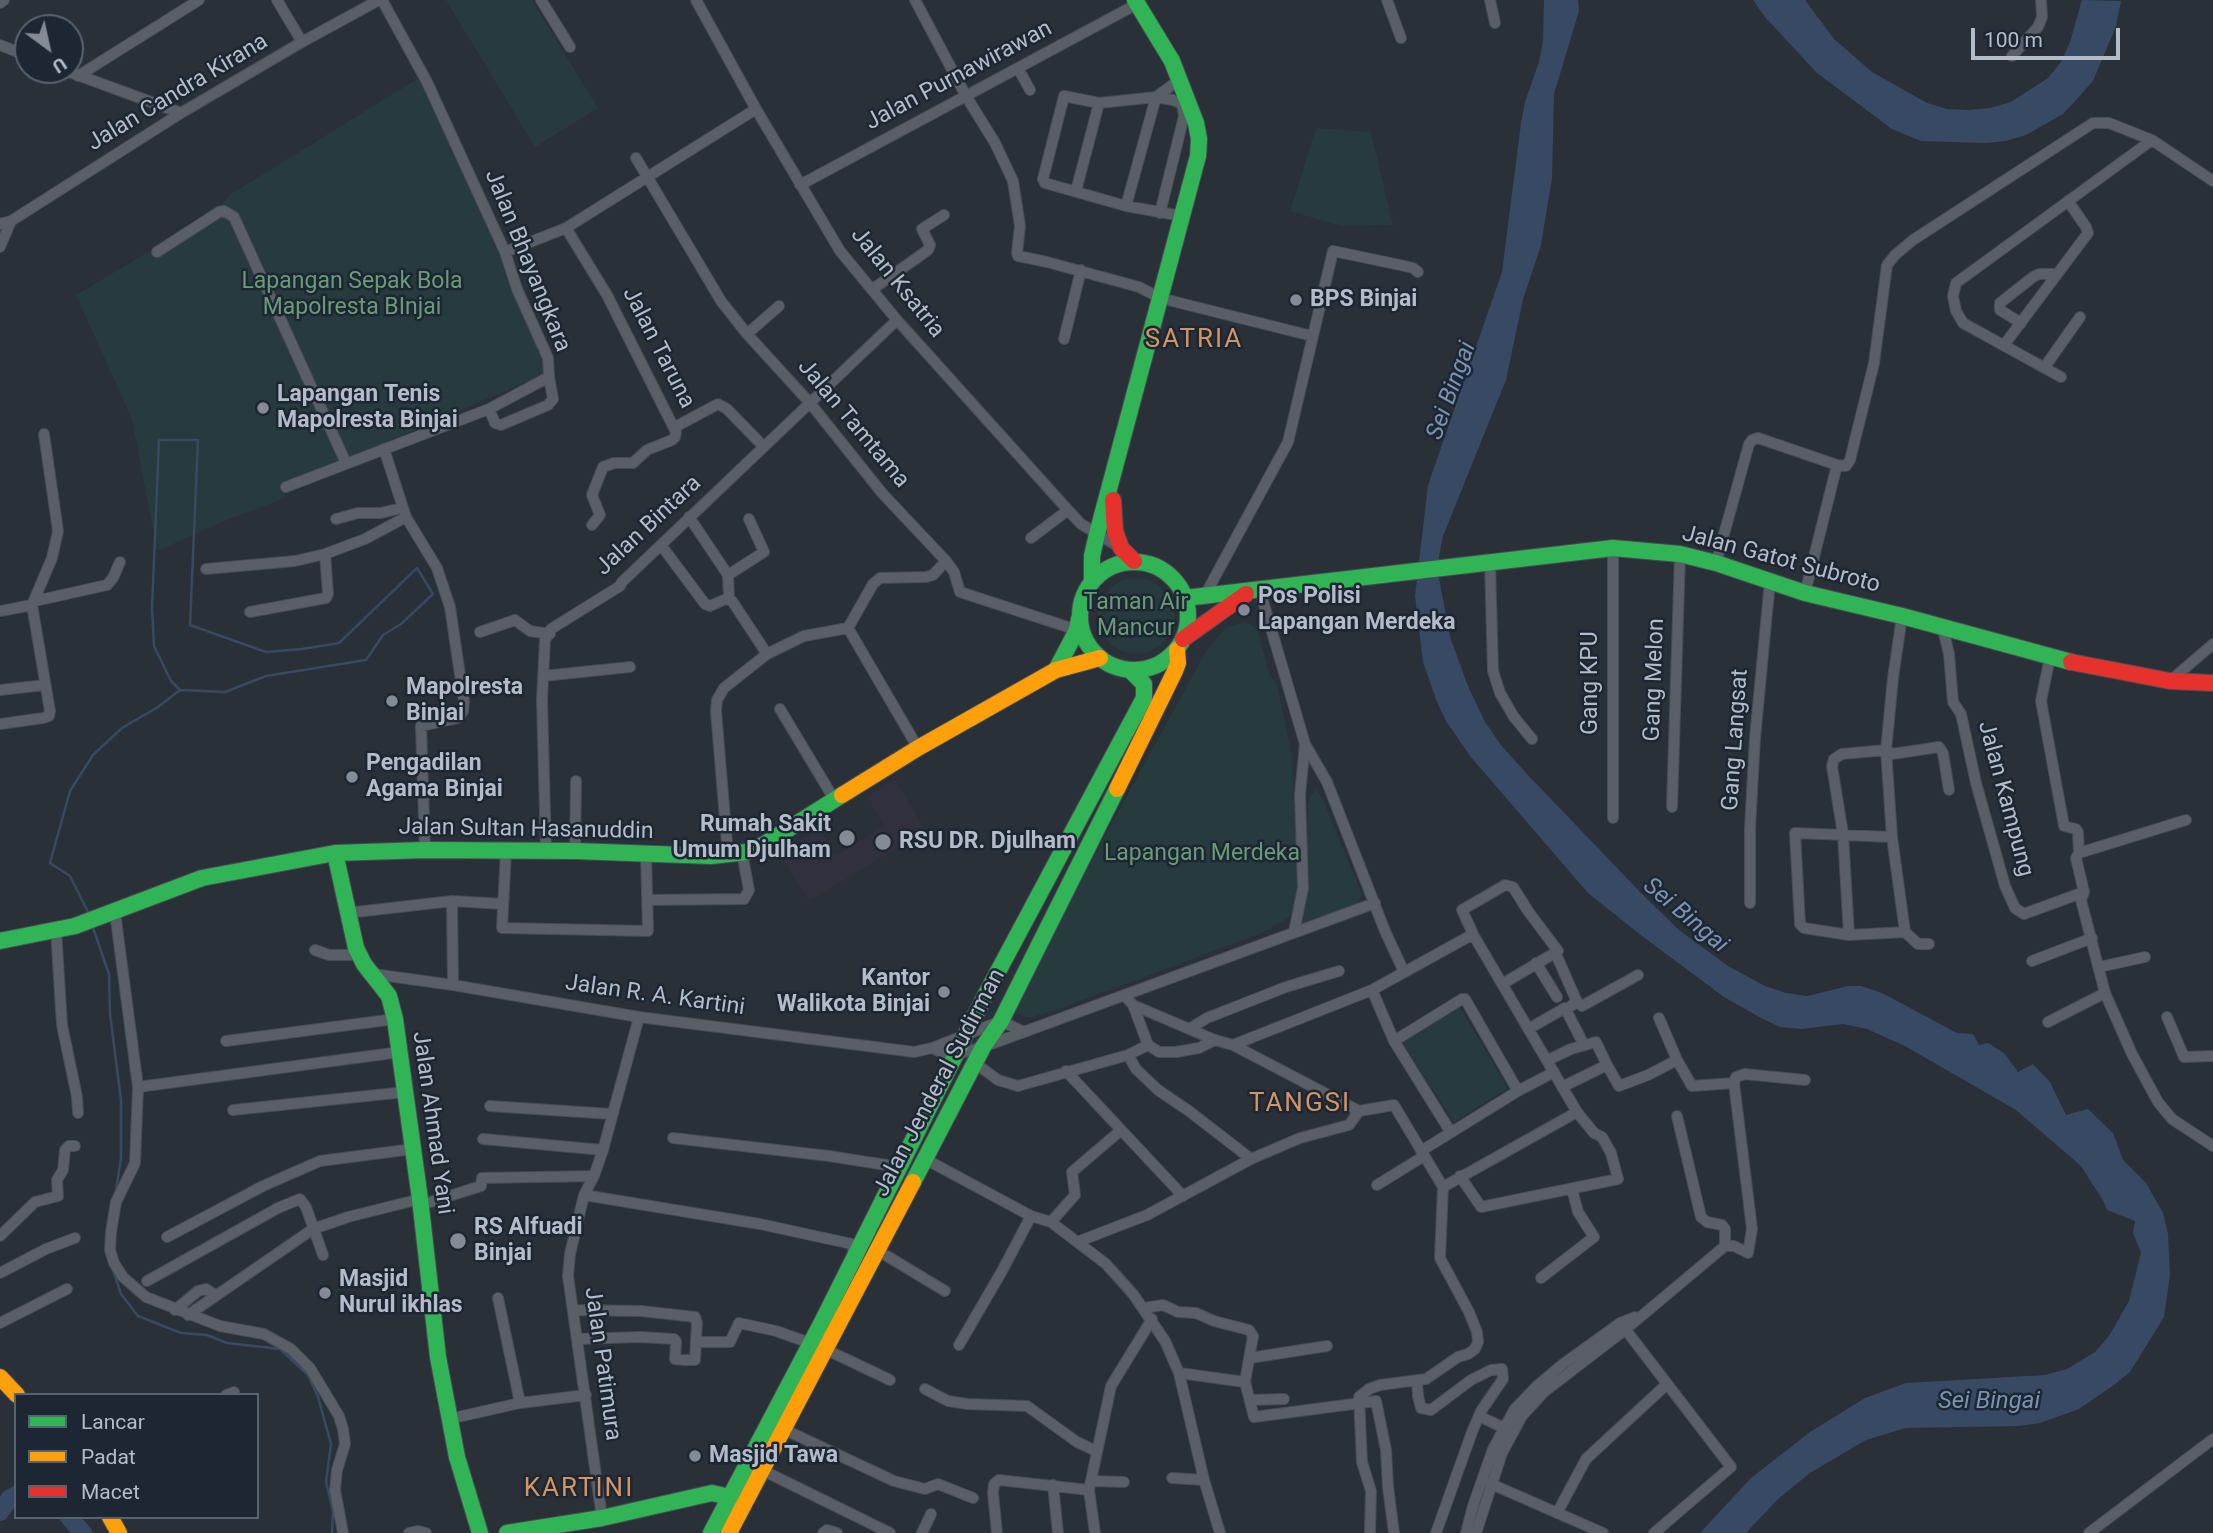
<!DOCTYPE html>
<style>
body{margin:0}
#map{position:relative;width:2213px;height:1533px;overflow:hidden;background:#2a3038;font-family:Roboto,sans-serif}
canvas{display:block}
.legend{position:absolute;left:14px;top:1393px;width:245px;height:126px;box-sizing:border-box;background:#1d2633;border:2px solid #59626f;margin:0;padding:9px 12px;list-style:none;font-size:21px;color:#b4bcc9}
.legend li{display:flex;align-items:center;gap:14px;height:35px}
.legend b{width:35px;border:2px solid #59626f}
.north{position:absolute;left:14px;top:14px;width:70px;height:70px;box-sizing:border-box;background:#1d2633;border:2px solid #59626f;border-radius:50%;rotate:147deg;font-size:19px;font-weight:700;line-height:28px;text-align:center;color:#b4bcc9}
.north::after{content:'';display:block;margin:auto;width:24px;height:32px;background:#848b96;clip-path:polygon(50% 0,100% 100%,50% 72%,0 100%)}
.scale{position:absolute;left:1971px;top:28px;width:149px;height:32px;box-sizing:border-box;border:4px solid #b4bcc9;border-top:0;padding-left:9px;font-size:21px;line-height:24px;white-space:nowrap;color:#b4bcc9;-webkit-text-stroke:5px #1d2633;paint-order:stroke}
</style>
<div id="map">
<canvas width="2213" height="1533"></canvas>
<ul class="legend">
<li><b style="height:9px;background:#30b455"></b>Lancar</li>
<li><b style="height:9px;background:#ff9f0a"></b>Padat</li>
<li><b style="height:9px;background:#e5322d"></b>Macet</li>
</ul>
<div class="north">U</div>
<div class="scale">100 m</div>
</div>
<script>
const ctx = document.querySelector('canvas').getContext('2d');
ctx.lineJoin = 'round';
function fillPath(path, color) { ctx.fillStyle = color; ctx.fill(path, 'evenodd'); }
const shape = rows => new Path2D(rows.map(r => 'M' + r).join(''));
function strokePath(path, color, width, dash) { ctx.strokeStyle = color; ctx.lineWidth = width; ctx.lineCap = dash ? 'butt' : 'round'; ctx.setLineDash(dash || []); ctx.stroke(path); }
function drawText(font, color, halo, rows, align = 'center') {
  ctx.font = font + ' Roboto,sans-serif'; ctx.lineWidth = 5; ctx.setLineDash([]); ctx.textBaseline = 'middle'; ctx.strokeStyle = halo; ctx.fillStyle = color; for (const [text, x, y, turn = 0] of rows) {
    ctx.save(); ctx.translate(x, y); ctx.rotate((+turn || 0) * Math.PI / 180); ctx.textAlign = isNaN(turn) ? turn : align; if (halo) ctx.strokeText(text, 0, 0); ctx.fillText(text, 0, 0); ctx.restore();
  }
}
fillPath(shape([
 [895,779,926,831,809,901,780,853,820,829,836,855,884,826,867,796]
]), '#31303e');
fillPath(shape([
 [446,0,532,0,598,108,535,147],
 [419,78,548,362,542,375,285,486,285,498,222,522,157,551,132,419,76,295,195,224,222,205,231,194],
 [1316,128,1371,132,1393,225,1341,226,1290,211],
 '1098 616a38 38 0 1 1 76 0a38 38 0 1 1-76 0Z',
 [1245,622,1254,626,1258,631,1268,671,1277,685,1292,756,1298,889,1295,909,1291,916,1264,932,1056,1010,1033,1017,1024,1017,1016,1013,1014,1003,1205,653,1226,627],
 [1317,790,1324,802,1362,894,1357,904,1305,924,1298,923,1306,902,1308,805,1311,794],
 [1458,1005,1508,1088,1454,1122,1401,1041]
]), '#273a3e');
fillPath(shape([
 [1544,0,1578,0,1579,11,1554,94,1552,178,1541,245,1523,299,1506,380,1443,536,1439,557,1439,578,1450,637,1468,686,1485,722,1501,745,1527,774,1641,893,1679,930,1728,966,1765,986,1786,993,1807,996,1849,986,1861,986,1882,993,1957,1033,1973,1034,1979,1045,1988,1043,2004,1053,2018,1072,2033,1064,2050,1082,2066,1115,2088,1109,2113,1133,2123,1160,2146,1183,2163,1213,2168,1234,2170,1275,2164,1317,2130,1372,2114,1385,2079,1409,2040,1423,2019,1426,1906,1428,1866,1440,1810,1473,1778,1499,1746,1533,1700,1533,1751,1478,1810,1432,1865,1398,1906,1383,2045,1375,2067,1369,2095,1352,2109,1336,2129,1301,2141,1253,2133,1233,2135,1221,2107,1210,2104,1202,2081,1166,2016,1110,1905,1046,1867,1029,1843,1024,1801,1029,1780,1027,1761,1018,1724,997,1642,936,1588,893,1470,756,1446,721,1437,702,1423,662,1415,596,1428,485,1502,272,1521,123,1525,102,1539,62,1543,41],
 [1753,0,1805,0,1834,39,1872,72,1927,103,1947,109,1968,110,1990,108,2011,102,2048,78,2061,62,2070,42,2082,0,2121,1,2116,26,2093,81,2077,99,2063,114,2026,135,2006,141,1984,143,1921,141,1892,129,1817,73,1765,17]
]), '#384963');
strokePath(shape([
 [159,440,198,440,190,625,266,652,302,649,339,643,417,568,433,594,401,624,383,635,366,660,266,676,225,692,180,690,171,681,154,646,152,608,159,440],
 [88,912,70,876,50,863,70,791,93,755,122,728,158,707,180,690],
 [92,925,109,974,110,1014,121,1100,121,1158,116,1191],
 [113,1270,121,1294,138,1316,181,1333,207,1335,227,1343,280,1349,308,1375,318,1397,331,1444,326,1482,333,1511,332,1533]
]), '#384963', 2.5);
strokePath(shape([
 [0,1512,10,1498,16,1495],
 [69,1517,83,1533]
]), '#384963', 18);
const street = shape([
 [277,0,302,42],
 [541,0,570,47],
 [696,0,756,109,840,251,897,320,1068,510,1081,524,1121,548],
 [915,0,966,96,995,143,1013,181,1020,226,1017,253,1018,256,1047,262,1139,287,1160,298,1312,336],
 [1387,0,1401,38],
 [1490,0,1495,23],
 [0,3,4,0],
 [0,45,28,56],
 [2012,56,2038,27,2042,17,2041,0],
 [1018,68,1030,90],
 [64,70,181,113],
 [78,76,199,0],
 [1179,80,1156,97,1099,103,1064,96,1043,179,1045,183,1126,206,1182,216],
 [636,158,721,301,747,334,810,403,882,493,946,561,954,572,960,592,1077,630],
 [800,185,1137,4],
 [1076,191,1099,103],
 [1126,206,1156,97,1173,100,1182,104,1184,116,1160,213],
 [0,224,11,221,181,113,302,42,379,0],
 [566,228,607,295,676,432,675,437,672,440,647,450,633,463,614,463,603,467,592,495,600,515,592,525],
 [0,247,11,221],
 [157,252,219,212,224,211,234,217,346,463],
 [505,252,566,228,756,109],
 [873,289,928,250,930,245,922,229,944,215],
 [2021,323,2000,310,2000,303,2033,277,2039,274,2057,274],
 [747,334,779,306],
 [1064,339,1081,270],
 [2004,345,2088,233,2086,227,2068,201],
 [2044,368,2080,317],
 [2061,377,1963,323,1956,311,1953,296,1956,283,2152,140],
 [489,409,495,423,501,425,548,405,553,399,549,377],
 [675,427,718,404,727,409,764,447],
 [384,449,406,517,437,568,450,607,464,702,463,711,458,718,421,726,425,850],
 [1837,465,1846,466,1850,460,1874,363,1887,265,1895,255,1913,240,2093,123,2109,123,2152,140,2213,181],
 [286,487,489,409,549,377,548,358,517,289,505,252,427,82,382,0],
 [689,517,728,575,729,599],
 [336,519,358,513,381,513,401,508],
 [1031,538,1068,510],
 [661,545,705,604,710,606,726,599,732,601,767,654],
 [1613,548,1613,818],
 [1490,563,1493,671,1500,693,1514,717,1532,739],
 [1716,563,1749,444,1752,440,1758,438,1837,465,1805,593],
 [206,569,295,561,325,554,365,539,406,517],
 [728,575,764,552,749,519],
 [1260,591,1305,744,1327,782,1385,931,1404,972],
 [1204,597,1288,442,1333,251,1400,265,1413,268,1418,272],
 [35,601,107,585,113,578,120,562],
 [0,611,32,605],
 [250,612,326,598,328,594,325,554],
 [1902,616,1893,678,1886,750,1892,837,1905,932,1918,944,1929,944],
 [848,628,873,584,880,578,926,577,933,575,946,561],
 [1943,629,1949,654,1953,702,1961,714,1976,783,2005,886,2015,908,2024,914,2084,892],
 [480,632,515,620,530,631,550,634],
 [2050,657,2041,701,2064,826,2076,829,2078,832,2079,853,2076,858,2084,892,2081,900,2105,993,2132,1054,2158,1102,2172,1119,2213,1146],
 [543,676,630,667],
 [2170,681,2213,644],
 [0,690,45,685],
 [780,709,834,799],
 [0,724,43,718,49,716,50,711,32,605,52,558,58,531,44,434],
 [1672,807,1680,554],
 [1892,837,1795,833,1800,924,1804,928,1849,935,1905,932],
 [506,851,502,928,648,931,646,854],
 [575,851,576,781],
 [546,852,542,699,545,640,551,629,620,586,622,582,897,320],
 [2079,853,2186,820],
 [728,855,716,711,717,700,724,688,767,654,804,636,848,628,918,748],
 [647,900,744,899,749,890,742,853],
 [452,901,453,985],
 [1750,903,1750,828,1755,738,1770,581],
 [115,912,138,1087,135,1163,116,1202,111,1232,110,1250,114,1263,123,1277,146,1297,220,1326,264,1334,291,1349,310,1368,339,1416,343,1429,345,1444,337,1470,335,1490,343,1533],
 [347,913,452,901,503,904],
 [56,930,62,1025,77,1097,78,1113],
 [1294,932,1303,888,1300,794,1305,744],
 [1849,935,1843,834,1832,766,1834,759,1842,754,1886,750,1892,754,1939,747,1943,753,1949,790],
 [1474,936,1462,910,1505,885,1513,887,1528,911,1558,951,1504,983],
 [315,950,329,955,358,955],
 [1555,952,1577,1002,1571,1006],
 [2032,961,2092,938],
 [1536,963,1557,997],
 [2099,967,2145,957],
 [373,974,453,985,639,1017,914,1052,932,1048,1001,1021,1022,1031],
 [1372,990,1394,1041,1450,1131],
 [1125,996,1133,1005,1215,1040,1233,1045,1359,1111,1394,1105,1443,1187,1440,1258,1469,1312,1477,1332,1478,1342,1475,1349,1468,1354,1458,1357,1426,1379,1380,1385,1369,1389,1359,1397,1362,1462,1371,1491,1370,1533],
 [1577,1002,1582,1006,1638,975],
 [1133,1005,1148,1045,1159,1052,1176,1052,1199,1048,1215,1040],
 [2167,1017,2184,1057,2213,1056],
 [1659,1018,1677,1060,1692,1086,1734,1083],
 [2048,1022,2105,993],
 [1530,1028,1565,1008,1584,1045],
 [1189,1029,1207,1018,1286,987,1339,971],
 [226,1041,395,1019],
 [1394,1041,1462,999,1465,999,1518,1091],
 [1233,1045,1372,990,1468,937,1474,936,1577,1112,1594,1133,1602,1137,1611,1153,1618,1179,1481,1207,1460,1176],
 [932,1048,943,1053,957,1054,983,1047,1375,903],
 [1128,1055,1136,1069,1158,1090,1189,1111,1251,1159],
 [1548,1060,1571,1049,1596,1042,1607,1065],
 [975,1063,998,1080,1018,1086,1128,1055,1148,1045],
 [1066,1071,1183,1196],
 [138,1087,400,1052],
 [1562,1087,1607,1065,1619,1086,1648,1075,1677,1060],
 [490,1106,611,1114],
 [233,1110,405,1092],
 [1677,1116,1701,1217,1707,1222,1722,1225,1725,1229,1725,1246],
 [673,1138,829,1156,899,1167],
 [483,1139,603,1150],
 [1421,1151,1518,1091,1554,1072],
 [925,1159,1031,1216,1051,1222,1106,1264,1133,1294,1165,1341,1179,1373,1204,1480,1220,1533],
 [1377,1185,1424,1156],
 [1443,1187,1577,1112],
 [584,1195,760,1224,852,1244,854,1255],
 [421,1205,481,1186,482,1178,594,1176],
 [1051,1222,1075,1195,1072,1172,1120,1131],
 [0,1236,35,1202,58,1196,57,1180,63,1170,65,1150,69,1146,75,1146],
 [167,1237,263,1186,320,1161,413,1149],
 [1077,1242,1147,1215,1251,1159,1300,1138,1349,1125,1359,1111],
 [877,1250,945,1291],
 [0,1273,46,1249,75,1238],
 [1541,1278,1594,1237,1578,1212,1572,1189],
 [147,1281,278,1208,300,1199,306,1207,323,1255],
 [498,1298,520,1403],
 [1144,1308,1163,1305,1178,1312,1196,1313,1214,1321,1249,1330,1253,1336,1245,1382],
 [175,1310,198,1291,206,1289,215,1295],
 [573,1310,641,1311,695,1317,697,1323,696,1340,703,1342,730,1342,739,1323,776,1331,810,1343],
 [188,1315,313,1229,348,1217,420,1199],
 [0,1323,67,1289],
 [1622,1325,1731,1467,1654,1533],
 [578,1339,640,1337,674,1339,676,1341,675,1359,684,1360,695,1360,696,1340],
 [959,1345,1002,1271,1031,1216],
 [825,1349,890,1380],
 [1250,1358,1327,1346],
 [1179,1373,1245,1382,1254,1417,1376,1401,1386,1450,1388,1487,1394,1533],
 [1417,1381,1418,1396,1421,1408,1431,1410,1471,1380,1491,1370,1502,1369,1503,1379,1481,1411,1472,1432,1436,1533],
 [925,1389,948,1401,967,1404,1027,1406,1077,1442,1096,1451],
 [226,1395,234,1392],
 [1250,1400,1284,1399],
 [1479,1416,1504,1428],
 [449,1419,520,1403,586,1395],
 [783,1429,894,1481,925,1489,938,1484,973,1498],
 [762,1470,890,1533],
 [1172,1478,1204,1480],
 [1091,1481,1124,1482],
 [1489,1483,1603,1533],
 [1053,1485,1058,1533],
 [1089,1490,1095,1533],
 [1557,1513,1586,1459,1667,1384],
 [602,1518,568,1276,570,1254,584,1195,594,1176,603,1150,639,1017],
 [409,1533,418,1531,426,1533],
 [823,1533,827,1530,837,1533],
 [922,1533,931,1514],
 [997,1533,993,1493,994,1484,999,1480,1089,1490,1111,1386,1152,1319],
 [1466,1533,1473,1506,1493,1449,1514,1410,1538,1385,1563,1364,1620,1323,1635,1317],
 [1476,1533,1502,1453,1522,1416,1544,1392,1626,1329,1725,1246,1734,1246,1748,1253,1752,1229,1734,1083,1736,1077,1745,1074,1805,1080],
 [2089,1533,2213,1439]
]);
const fast = shape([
 '1080 616a54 54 0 1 1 108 0a54 54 0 1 1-108 0Z',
 [1092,582,1092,556,1097,534,1198,156,1199,139,1196,123,1172,61,1135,0],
 [1185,598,1613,548,1680,554,1716,563,1805,593,1902,616,2071,662],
 [1056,670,1077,630,1079,619],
 [335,853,356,948,364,964,389,996,395,1019,420,1199,438,1357,457,1457,480,1533],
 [0,941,75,926,202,878,335,853,425,850,575,851,711,856,746,852,763,845,842,795],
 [913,1182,983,1047,1001,1021,1117,789],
 [507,1533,602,1518,712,1493,725,1496,728,1504],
 [711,1533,822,1322,986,994,1144,698,1144,684,1130,670]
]);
const slow = shape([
 [1117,789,1175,671,1178,663,1177,650],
 [842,795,918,748,1056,670,1100,658],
 [0,1377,17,1395],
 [110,1517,119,1533],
 [729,1533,913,1182]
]);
const jam = shape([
 [1113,500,1115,531,1121,548,1134,561],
 [1183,639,1246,594],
 [2071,662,2170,681,2213,683]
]);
strokePath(street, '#484c53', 12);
strokePath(fast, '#484c53', 18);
strokePath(slow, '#484c53', 18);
strokePath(jam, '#484c53', 18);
strokePath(street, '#5a5e66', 10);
strokePath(fast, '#30b455', 16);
strokePath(slow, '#ff9f0a', 16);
strokePath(jam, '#e5322d', 16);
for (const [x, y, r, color] of [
 [1296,300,7,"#848b96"],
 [263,408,7,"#848b96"],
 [1244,610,7,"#848b96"],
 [392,701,7,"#848b96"],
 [352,777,7,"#848b96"],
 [847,838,9,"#848b96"],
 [883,842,9,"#848b96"],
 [944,992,7,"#848b96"],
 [458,1241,9,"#848b96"],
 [325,1293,7,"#848b96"],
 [695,1456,7,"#848b96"]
]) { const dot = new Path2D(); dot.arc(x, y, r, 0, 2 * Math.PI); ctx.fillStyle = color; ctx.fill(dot); strokePath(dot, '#1d2633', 2.5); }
drawText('23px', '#b4bcc9', '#1d2633', [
 ["Jalan Purnawirawan",959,76,-28],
 ["Jalan Candra Kirana",178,93,-31],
 ["Jalan Bhayangkara",527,261,68],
 ["Jalan Ksatria",897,283,51],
 ["Jalan Taruna",658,348,63],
 ["Jalan Tamtama",853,424,50],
 ["Jalan Bintara",649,526,-43],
 ["Jalan Gatot Subroto",1781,560,15],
 ["Gang Melon",1655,680,-88],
 ["Gang KPU",1591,683,-90],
 ["Gang Langsat",1736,740,-86],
 ["Jalan Kampung",2005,799,75],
 ["Jalan Sultan Hasanuddin",526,830,1],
 ["Jalan R. A. Kartini",655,996,8],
 ["Jalan Jenderal Sudirman",940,1083,-62],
 ["Jalan Ahmad Yani",432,1123,82],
 ["Jalan Patimura",602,1364,82]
]);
drawText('23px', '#6b9a76', '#1d2633', [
 ["Lapangan Sepak Bola",352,282],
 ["Mapolresta BInjai",352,308],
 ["Taman Air",1136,603],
 ["Mancur",1136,629],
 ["Lapangan Merdeka",1202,854]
]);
drawText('bold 23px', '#b4bcc9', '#1d2633', [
 ["BPS Binjai",1310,300],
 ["Lapangan Tenis",277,395],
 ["Mapolresta Binjai",277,421],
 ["Pos Polisi",1258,597],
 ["Lapangan Merdeka",1258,623],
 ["Mapolresta",406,688],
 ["Binjai",406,714],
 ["Pengadilan",366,764],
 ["Agama Binjai",366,790],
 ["Rumah Sakit",831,825,"right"],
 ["Umum Djulham",831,851,"right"],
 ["RSU DR. Djulham",899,842],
 ["Kantor",930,979,"right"],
 ["Walikota Binjai",930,1005,"right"],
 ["RS Alfuadi",474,1228],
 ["Binjai",474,1254],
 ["Masjid",339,1280],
 ["Nurul ikhlas",339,1306],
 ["Masjid Tawa",709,1456]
], 'left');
drawText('italic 24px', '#7c92b1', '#1d2633', [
 ["Sei Bingai",1452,391,-70],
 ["Sei Bingai",1685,916,40],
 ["Sei Bingai",1989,1402]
]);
ctx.letterSpacing = '2px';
drawText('26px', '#d59563', '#1d2633', [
 ["SATRIA",1194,340],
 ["TANGSI",1300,1104],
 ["KARTINI",579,1489]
]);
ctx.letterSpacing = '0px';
</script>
